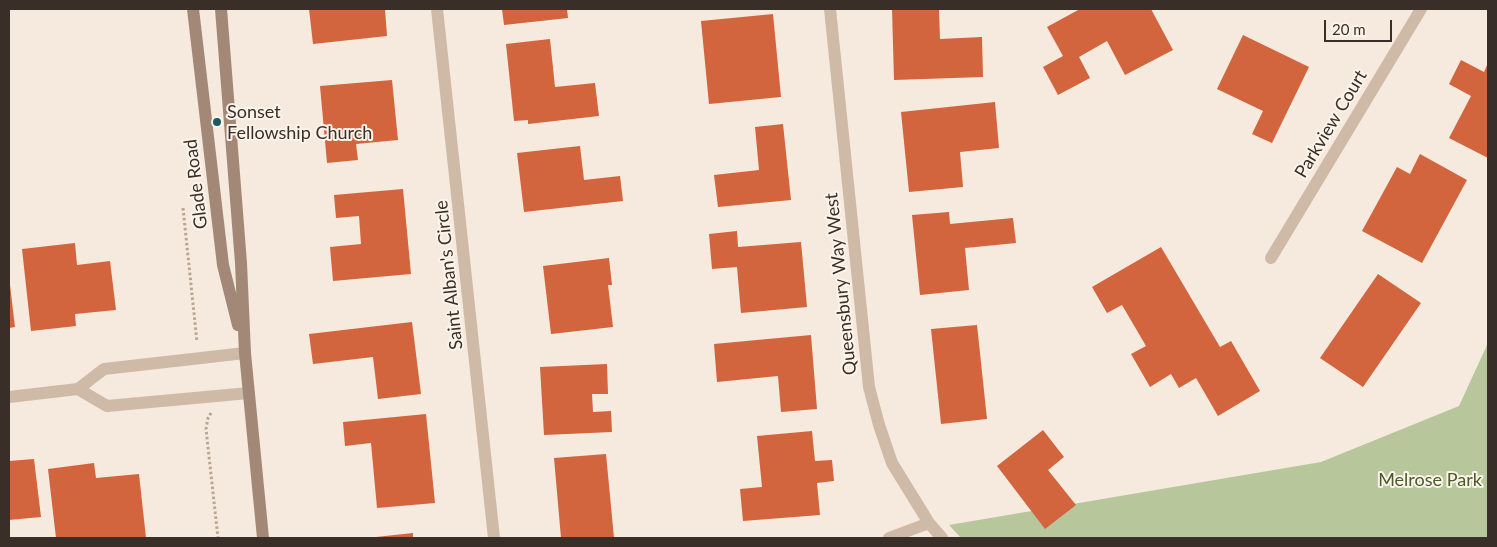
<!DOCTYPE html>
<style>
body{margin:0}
#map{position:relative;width:1497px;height:547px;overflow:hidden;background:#f5eadd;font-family:Lato,sans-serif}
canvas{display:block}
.frame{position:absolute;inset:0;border:10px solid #3a2e28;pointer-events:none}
.scale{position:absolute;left:1324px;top:20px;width:68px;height:22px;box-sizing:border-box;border:2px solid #3a2e28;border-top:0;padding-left:6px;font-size:15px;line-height:18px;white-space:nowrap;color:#3a2e28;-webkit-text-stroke:4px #fcf4ea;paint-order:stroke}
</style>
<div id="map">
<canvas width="1497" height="547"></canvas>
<div class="frame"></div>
<div class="scale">20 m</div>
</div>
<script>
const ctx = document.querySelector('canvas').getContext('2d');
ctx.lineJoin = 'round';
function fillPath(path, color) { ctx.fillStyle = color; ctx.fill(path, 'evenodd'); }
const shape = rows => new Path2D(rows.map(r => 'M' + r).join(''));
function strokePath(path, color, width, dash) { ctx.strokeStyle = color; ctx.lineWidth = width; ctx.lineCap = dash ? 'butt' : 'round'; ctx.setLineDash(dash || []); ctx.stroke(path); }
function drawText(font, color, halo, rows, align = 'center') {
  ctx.font = font + ' Lato,sans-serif'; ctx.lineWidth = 4; ctx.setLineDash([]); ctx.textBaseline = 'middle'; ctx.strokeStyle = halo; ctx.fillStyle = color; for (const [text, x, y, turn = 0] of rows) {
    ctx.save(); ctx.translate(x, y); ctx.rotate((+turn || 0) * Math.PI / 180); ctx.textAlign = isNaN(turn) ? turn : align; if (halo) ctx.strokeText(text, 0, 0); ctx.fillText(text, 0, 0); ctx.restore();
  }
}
fillPath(shape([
 [1488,343,1488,538,961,538,949,525,1321,462,1459,406]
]), '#b7c69b');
fillPath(shape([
 [309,9,385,9,387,36,313,44],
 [502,9,567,9,568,18,504,25],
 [892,9,939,9,940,39,982,37,983,77,894,80],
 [1080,9,1151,9,1173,50,1125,75,1107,41,1079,57,1090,78,1058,95,1043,67,1063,56,1047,27],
 [773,14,781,97,709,104,701,21],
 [1243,35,1309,67,1272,143,1252,134,1263,111,1217,89],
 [550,39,555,87,595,83,599,116,528,124,528,120,514,121,506,44],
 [1461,60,1484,72,1488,63,1488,158,1449,138,1471,96,1449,84],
 [392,80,398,140,356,144,358,160,327,163,320,86],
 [995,102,999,148,960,152,963,187,909,192,901,112],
 [783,124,791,200,718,207,714,175,759,170,755,127],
 [580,146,584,180,620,176,623,201,524,212,517,153],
 [1420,154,1467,180,1422,263,1362,231,1397,167,1410,174],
 [403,189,411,274,333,281,330,247,361,244,359,216,336,218,334,195],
 [949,212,950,224,1013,218,1016,243,965,248,969,290,920,295,912,215],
 [737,231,738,247,801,242,807,307,741,313,737,267,712,269,709,234],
 [75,243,77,265,110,261,116,310,75,314,76,326,31,331,22,249],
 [1161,247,1220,347,1231,341,1260,391,1218,416,1196,378,1179,388,1171,374,1150,387,1131,354,1146,346,1122,305,1107,313,1092,287],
 [609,258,612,285,608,285,613,327,551,334,543,266],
 [1378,274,1421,303,1363,387,1320,358],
 [9,285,10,285,15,327,9,328],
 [412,322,421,394,378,399,373,357,313,364,309,334],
 [977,325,987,419,941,424,931,329],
 [811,335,817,409,781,412,778,376,717,382,714,344],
 [607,364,608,394,592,394,593,412,611,411,612,432,544,435,540,367],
 [426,414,435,503,377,508,371,443,345,446,343,422],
 [1043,430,1064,457,1048,470,1076,505,1045,529,997,466],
 [812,431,815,461,832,460,834,481,817,483,820,515,743,521,740,489,762,487,757,436],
 [606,454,614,538,561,538,554,458],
 [34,459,41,517,9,520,9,461],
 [94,463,96,478,139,474,146,538,56,538,48,469],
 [413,533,413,538,376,538,376,537]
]), '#d2643e');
strokePath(shape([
 [183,208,197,342],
 [211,413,208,418,206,429,218,538]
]), '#bba491', 3, [2.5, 2.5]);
strokePath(shape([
 [437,9,494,538],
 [830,9,869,387,879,425,892,463,929,523,942,538],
 [1271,258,1421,9],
 [78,389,107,406,249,393],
 [9,397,78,389,104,369,245,353],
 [889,538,929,523]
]), '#cfbaa7', 12);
strokePath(shape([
 [193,9,223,265,238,325],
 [221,9,241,263,245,353,263,538]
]), '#a38878', 12);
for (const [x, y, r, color] of [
 [217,122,5,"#195b61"]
]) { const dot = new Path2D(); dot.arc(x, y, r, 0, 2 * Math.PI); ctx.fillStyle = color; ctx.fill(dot); strokePath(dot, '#fcf4ea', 2); }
drawText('18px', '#3a2e28', '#fcf4ea', [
 ["Sonset",227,112],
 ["Fellowship Church",227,133]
], 'left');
drawText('18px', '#3a2e28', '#fcf4ea', [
 ["Parkview Court",1331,124,-59],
 ["Glade Road",196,184,-97],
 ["Saint Alban's Circle",449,275,-96],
 ["Queensbury Way West",841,284,-96]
]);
drawText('18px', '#485b29', '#fcf4ea', [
 ["Melrose Park",1430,480]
]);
</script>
